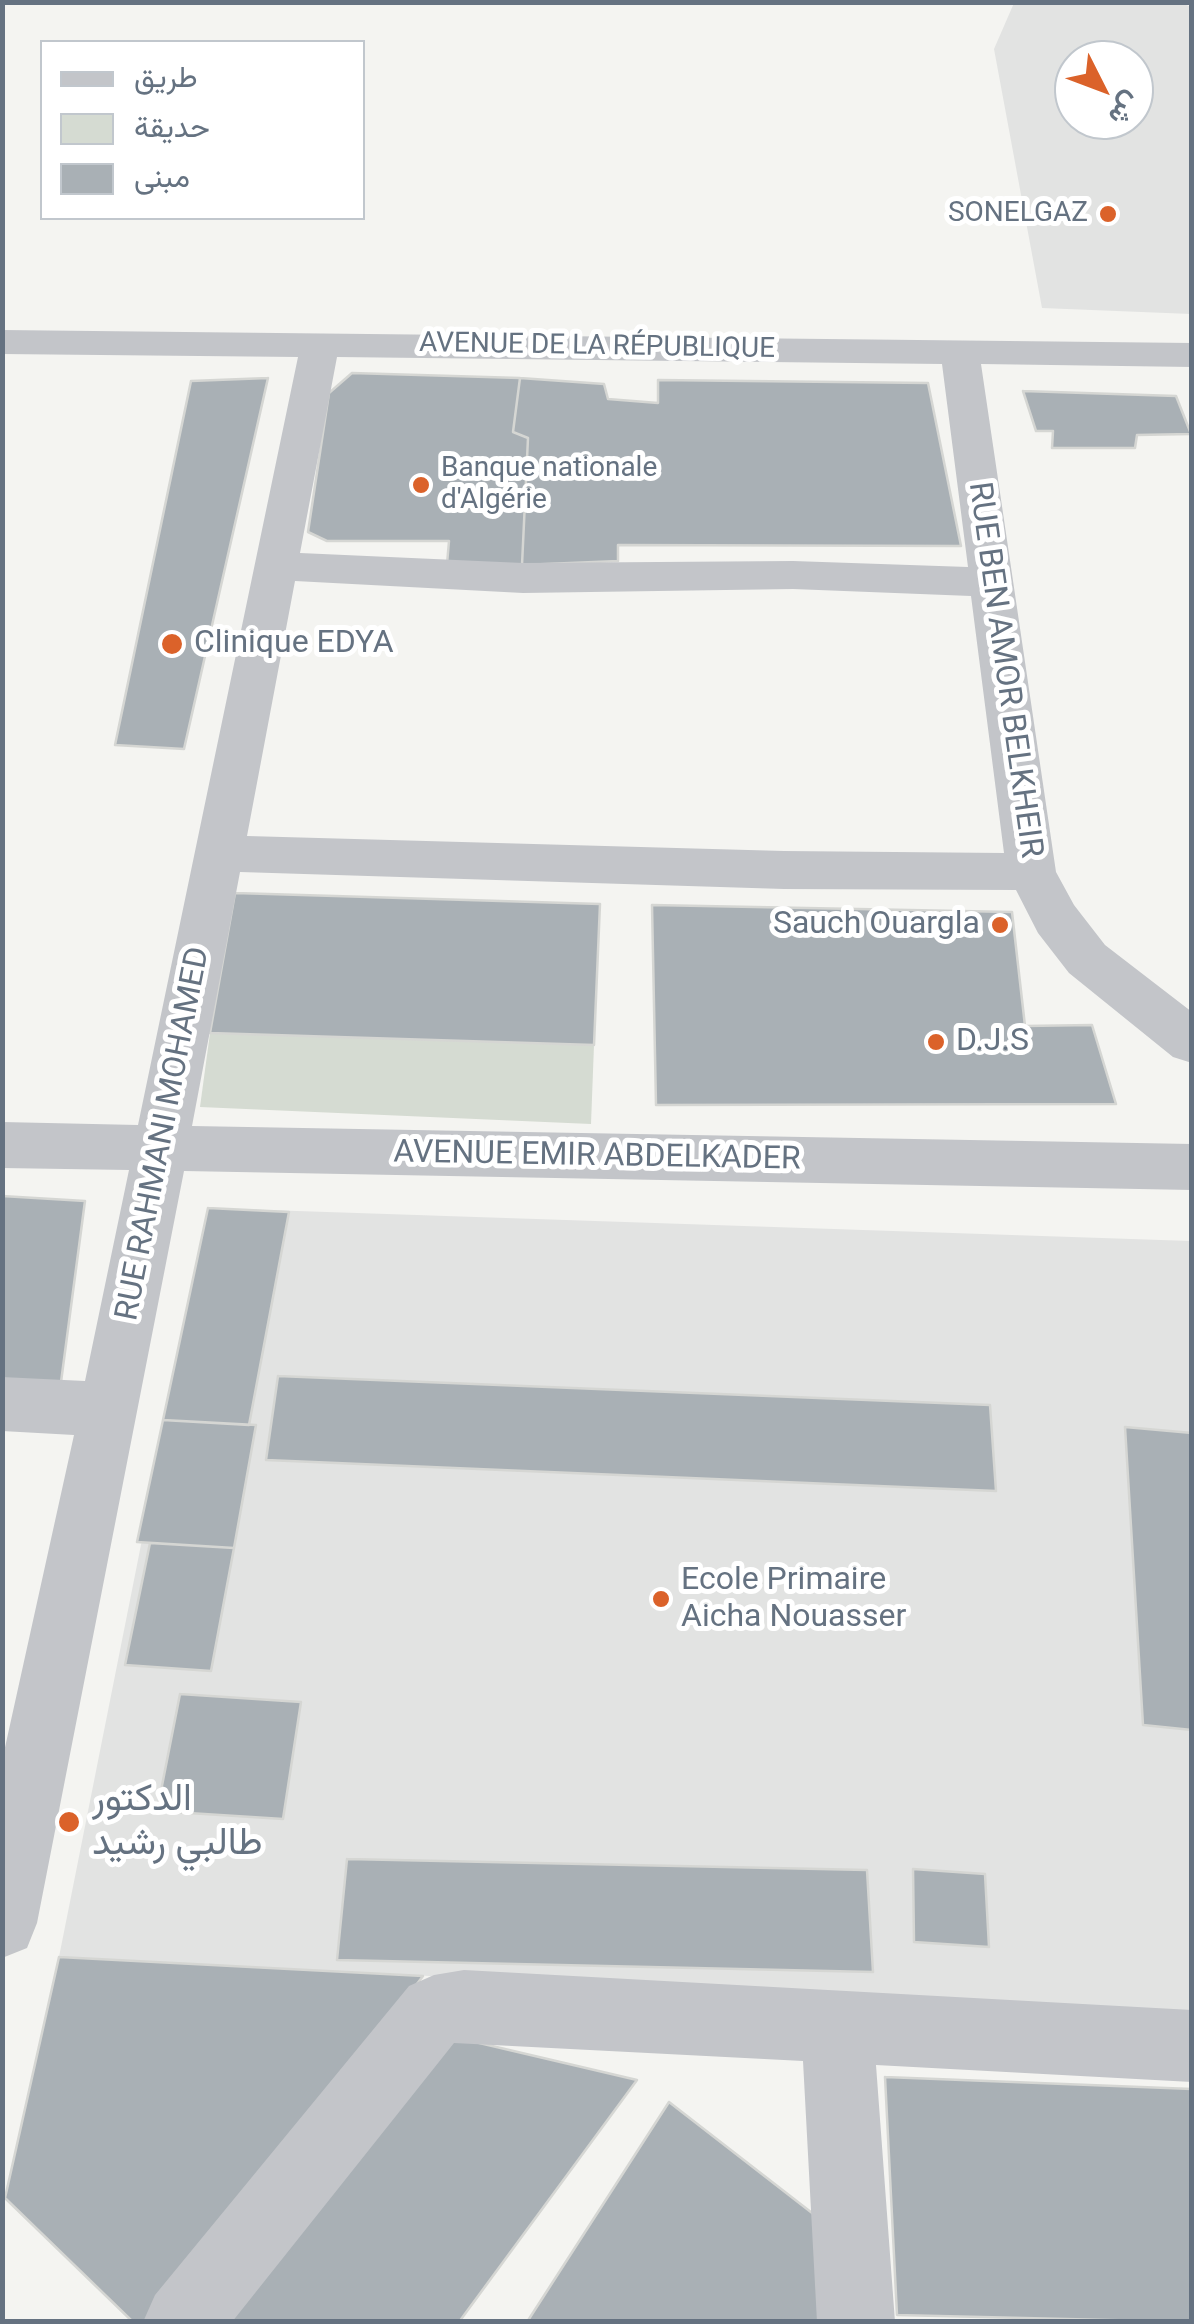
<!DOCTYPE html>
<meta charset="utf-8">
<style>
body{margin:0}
#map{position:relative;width:1194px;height:2324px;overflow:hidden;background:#f4f4f1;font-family:Roboto,Vazirmatn,sans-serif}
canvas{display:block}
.frame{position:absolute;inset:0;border:5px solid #657281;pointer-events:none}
.legend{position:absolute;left:40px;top:40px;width:325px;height:180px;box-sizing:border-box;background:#fff;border:2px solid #c1c7cd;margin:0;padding:12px 18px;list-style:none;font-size:30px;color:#657281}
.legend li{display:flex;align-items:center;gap:20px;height:50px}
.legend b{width:50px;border:2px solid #c1c7cd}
.north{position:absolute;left:1054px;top:40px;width:100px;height:100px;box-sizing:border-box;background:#fff;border:2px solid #c1c7cd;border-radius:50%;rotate:132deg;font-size:28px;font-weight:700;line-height:40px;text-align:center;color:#657281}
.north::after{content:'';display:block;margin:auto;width:35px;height:45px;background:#db622a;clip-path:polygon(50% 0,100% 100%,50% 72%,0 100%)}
</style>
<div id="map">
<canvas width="1194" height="2324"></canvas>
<div class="frame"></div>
<ul class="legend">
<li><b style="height:12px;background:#c3c5c9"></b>طريق</li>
<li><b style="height:28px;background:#d5dbd2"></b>حديقة</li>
<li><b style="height:28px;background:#a9b0b5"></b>مبنى</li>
</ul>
<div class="north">ش</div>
</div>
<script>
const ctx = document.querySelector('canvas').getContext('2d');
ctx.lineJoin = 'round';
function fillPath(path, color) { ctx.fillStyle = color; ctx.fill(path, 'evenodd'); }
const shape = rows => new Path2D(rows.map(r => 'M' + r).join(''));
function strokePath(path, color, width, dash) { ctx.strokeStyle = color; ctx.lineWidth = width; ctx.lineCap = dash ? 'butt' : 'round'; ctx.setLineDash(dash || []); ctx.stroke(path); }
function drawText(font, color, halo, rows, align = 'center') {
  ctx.font = font + ' Roboto,Vazirmatn,sans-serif'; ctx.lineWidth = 10; ctx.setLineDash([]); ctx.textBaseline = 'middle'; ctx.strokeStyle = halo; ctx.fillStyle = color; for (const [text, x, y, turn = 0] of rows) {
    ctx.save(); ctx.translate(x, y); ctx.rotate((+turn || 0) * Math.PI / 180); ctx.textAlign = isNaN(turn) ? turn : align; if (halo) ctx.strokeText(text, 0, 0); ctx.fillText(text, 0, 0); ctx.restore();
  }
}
fillPath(shape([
 [1180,3,1192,7,1191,314,1042,308,994,49,1014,3],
 [1074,60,1134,60,1134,120,1074,120],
 [208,1208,1191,1241,1191,2015,59,1957]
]), '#e2e3e2');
fillPath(shape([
 [210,1033,594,1045,591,1124,200,1107]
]), '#d5dbd2');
const building = shape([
 [352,373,520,378,513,432,528,438,522,565,447,564,449,541,327,541,308,532,329,393,352,373],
 [268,378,184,749,115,745,191,381,268,378],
 [520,378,604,384,608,399,658,403,658,380,928,383,961,546,618,545,618,561,522,565,528,438,513,432,520,378],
 [1023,391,1176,396,1191,434,1137,435,1135,448,1052,448,1053,431,1036,431,1023,391],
 [235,893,600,904,594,1045,210,1033,235,893],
 [652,905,1012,912,1025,1026,1092,1025,1116,1104,656,1105,652,905],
 [2,1196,85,1201,61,1382,2,1380,2,1196],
 [208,1208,289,1212,249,1425,163,1420,208,1208],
 [278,1376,990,1405,996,1491,266,1460,278,1376],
 [163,1420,256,1425,234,1548,137,1542,163,1420],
 [1125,1427,1192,1433,1192,1730,1143,1725,1125,1427],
 [150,1543,234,1548,211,1671,125,1665,150,1543],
 [180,1694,301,1702,283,1819,157,1811,180,1694],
 [347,1859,867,1870,873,1972,337,1960,347,1859],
 [913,1869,985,1874,989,1947,914,1942,913,1869],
 [59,1957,423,1976,160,2322,133,2322,5,2198,59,1957],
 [441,2034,637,2080,459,2322,216,2322,441,2034],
 [885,2077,1192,2089,1192,2322,897,2315,885,2077],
 [669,2102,834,2230,825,2322,527,2322,669,2102]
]);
fillPath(building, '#a9b0b5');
strokePath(building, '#d5d6d3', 2.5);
fillPath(shape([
 [2,330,1192,343,1192,367,981,364,1056,872,1074,905,1105,945,1192,1012,1192,1063,1173,1057,1069,973,1038,933,1016,890,784,889,240,872,192,1126,1192,1144,1192,1190,184,1171,37,1923,27,1948,2,1958,2,1761,74,1435,2,1431,2,1377,85,1381,129,1170,2,1168,2,1122,138,1125,298,357,2,354,2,330],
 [337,357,942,364,968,567,793,561,523,563,300,553,337,357],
 [295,581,523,593,793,589,971,596,1004,853,784,851,247,836,295,581],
 [464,1970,1192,2010,1192,2082,876,2065,895,2322,817,2322,803,2061,454,2043,232,2322,143,2322,155,2295,409,1986,434,1975,464,1970]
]), '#c3c5c9');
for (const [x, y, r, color] of [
 [1108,214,10,"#db622a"],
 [421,485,10,"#db622a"],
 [172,644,12,"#db622a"],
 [1000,925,10,"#db622a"],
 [936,1042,10,"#db622a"],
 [661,1599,10,"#db622a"],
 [69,1822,12,"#db622a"]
]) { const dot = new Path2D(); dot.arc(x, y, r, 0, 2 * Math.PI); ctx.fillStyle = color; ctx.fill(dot); strokePath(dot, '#fff', 4); }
drawText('28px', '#657281', '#fff', [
 ["SONELGAZ",1088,214],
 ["Banque nationale",441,469,"left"],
 ["d'Algérie",441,501,"left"]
], 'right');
drawText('28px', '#657281', '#fff', [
 ["AVENUE DE LA RÉPUBLIQUE",597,347,1]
]);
drawText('32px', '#657281', '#fff', [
 ["Clinique EDYA",194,644],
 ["Sauch Ouargla",980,925,"right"],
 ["D.J.S",956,1042],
 ["Ecole Primaire",681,1581],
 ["Aicha Nouasser",681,1618]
], 'left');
drawText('32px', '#657281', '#fff', [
 ["RUE BEN AMOR BELKHEIR",1004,670,82],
 ["RUE RAHMANI MOHAMED",164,1134,-79],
 ["AVENUE EMIR ABDELKADER",597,1157,1]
]);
drawText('38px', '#657281', '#fff', [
 ["الدكتور",92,1800],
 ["طالبي رشيد",92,1844]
], 'left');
</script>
